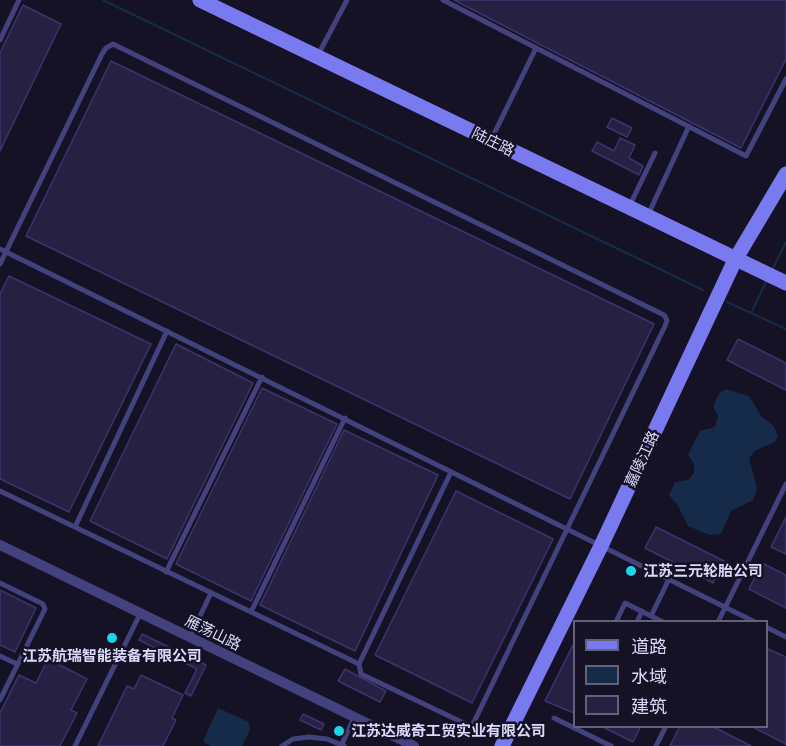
<!DOCTYPE html>
<meta charset="utf-8">
<style>
body{margin:0}
#map{position:relative;width:786px;height:746px;overflow:hidden;background:#141224;font-family:Lato,"Noto Sans SC",sans-serif}
canvas{display:block}
.legend{position:absolute;left:573px;top:620px;width:195px;height:108px;box-sizing:border-box;background:#141224;border:2px solid #64627a;margin:0;padding:8px 10px;list-style:none;font-size:18px;color:#dcd9fb}
.legend li{display:flex;align-items:center;gap:12px;height:30px}
.legend b{width:30px;border:2px solid #64627a}
</style>
<div id="map">
<canvas width="786" height="746"></canvas>
<ul class="legend">
<li><b style="height:8px;background:#7a7af0"></b>道路</li>
<li><b style="height:16px;background:#162b4a"></b>水域</li>
<li><b style="height:16px;background:#262043"></b>建筑</li>
</ul>
</div>
<script>
const ctx = document.querySelector('canvas').getContext('2d');
ctx.lineJoin = 'round';
function fillPath(path, color) { ctx.fillStyle = color; ctx.fill(path, 'evenodd'); }
const shape = rows => new Path2D(rows.map(r => 'M' + r).join(''));
function strokePath(path, color, width, dash) { ctx.strokeStyle = color; ctx.lineWidth = width; ctx.lineCap = dash ? 'butt' : 'round'; ctx.setLineDash(dash || []); ctx.stroke(path); }
function drawText(font, color, halo, rows, align = 'center') {
  ctx.font = font + ' Lato,"Noto Sans SC",sans-serif'; ctx.lineWidth = 5; ctx.setLineDash([]); ctx.textBaseline = 'middle'; ctx.strokeStyle = halo; ctx.fillStyle = color; for (const [text, x, y, turn = 0] of rows) {
    ctx.save(); ctx.translate(x, y); ctx.rotate((+turn || 0) * Math.PI / 180); ctx.textAlign = isNaN(turn) ? turn : align; if (halo) ctx.strokeText(text, 0, 0); ctx.fillText(text, 0, 0); ctx.restore();
  }
}
fillPath(shape([
 [726,389,749,396,762,417,774,426,778,436,775,442,756,450,749,458,757,489,753,500,731,511,721,534,709,535,688,526,678,506,669,495,675,482,688,480,694,473,694,464,688,455,700,431,715,427,718,416,713,406,720,392],
 [218,708,249,722,250,730,242,746,210,746,203,741]
]), '#162b4a');
strokePath(shape([
 [103,0,703,290],
 [772,270,786,242],
 [727,302,786,329],
 [751,313,767,280]
]), '#162b4a', 2);
const building = shape([
 [454,0,786,0,786,59,741,148,454,0],
 [23,5,61,24,0,151,0,53,23,5],
 [111,61,654,324,570,499,26,236,111,61],
 [612,118,632,128,627,137,607,127,612,118],
 [620,138,635,145,629,158,643,166,639,175,592,151,597,142,614,151,620,138],
 [9,276,151,344,69,512,0,479,0,294,9,276],
 [738,339,786,363,786,390,727,360,738,339],
 [176,344,253,383,167,559,90,521,176,344],
 [262,388,337,424,251,601,176,564,262,388],
 [344,430,438,475,355,651,260,605,344,430],
 [456,491,553,539,472,703,375,655,456,491],
 [786,517,786,554,771,547,786,517],
 [656,527,724,561,713,583,645,548,656,527],
 [762,563,786,575,786,608,749,589,762,563],
 [0,590,36,608,15,652,0,645,0,590],
 [142,634,206,665,191,696,185,693,197,669,139,640,142,634],
 [574,643,574,713,545,701,574,643],
 [766,648,786,657,786,744,751,726,766,726,766,648],
 [48,659,87,679,71,710,77,713,60,746,0,746,0,713,19,675,36,683,48,659],
 [345,669,386,691,380,702,338,681,345,669],
 [141,675,183,695,172,718,176,720,163,746,98,746,127,686,134,689,141,675],
 [303,714,324,724,321,730,300,720,303,714],
 [601,726,641,726,633,742,601,726],
 [680,726,712,726,751,746,670,746,680,726]
]);
fillPath(building, '#262043');
strokePath(building, '#3e346d', 1.5);
strokePath(shape([
 [443,0,746,156,786,79],
 [0,40,19,0],
 [318,55,347,0],
 [492,138,536,48],
 [629,207,655,153],
 [648,215,689,126],
 [0,249,755,622],
 [0,264,102,54,106,48,113,44,664,315,667,320,665,326,474,722,470,726,361,674,359,664,451,472],
 [0,491,359,664],
 [75,527,167,331],
 [166,572,262,377],
 [0,583,43,604,45,609,0,700],
 [251,612,345,418],
 [651,616,669,579],
 [616,622,625,603,663,622],
 [637,622,642,611],
 [718,622,786,484],
 [766,627,786,637],
 [190,637,211,593],
 [0,656,17,664],
 [554,718,611,746],
 [342,744,354,718],
 [75,746,140,614],
 [282,746,293,739,309,737,327,739,344,746],
 [656,746,666,726]
]), '#43427e', 5);
strokePath(shape([
 [0,545,414,746]
]), '#43427e', 10);
strokePath(shape([
 [200,0,786,283],
 [502,746,601,546,735,260,786,174]
]), '#7a7af0', 15);
for (const [x, y, r, color] of [
 [631,571,6,"#1ad7e6"],
 [112,638,6,"#1ad7e6"],
 [339,731,6,"#1ad7e6"]
]) { const dot = new Path2D(); dot.arc(x, y, r, 0, 2 * Math.PI); ctx.fillStyle = color; ctx.fill(dot); strokePath(dot, '#141224', 2); }
drawText('15px', '#dcd9fb', '#141224', [
 ["陆庄路",493,142,26],
 ["嘉陵江路",642,459,-65],
 ["雁荡山路",213,633,26]
]);
drawText('bold 15px', '#dcd9fb', '#141224', [
 ["江苏三元轮胎公司",643,571],
 ["江苏航瑞智能装备有限公司",112,656,"center"],
 ["江苏达威奇工贸实业有限公司",351,731]
], 'left');
</script>
